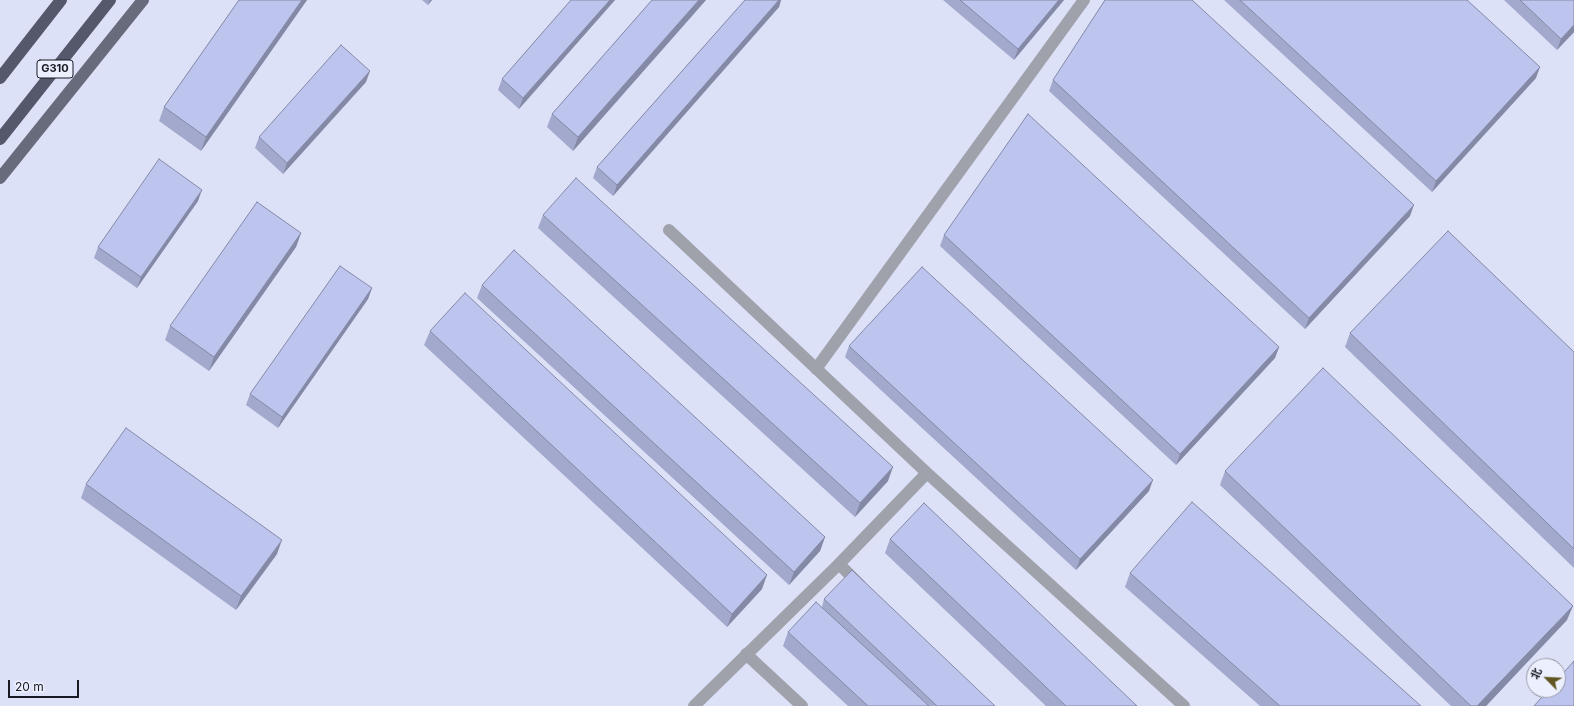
<!DOCTYPE html>
<meta charset="utf-8">
<style>
body{margin:0}
#map{position:relative;width:1574px;height:706px;overflow:hidden;background:#dce1f8;font-family:Inter,"Noto Sans SC",sans-serif}
canvas{display:block}
.north{position:absolute;left:1526px;top:658px;width:40px;height:40px;box-sizing:border-box;background:#eceffd;border:1px solid #989aa5;border-radius:50%;rotate:294deg;font-size:11px;font-weight:700;line-height:16px;text-align:center;color:#191a22}
.north::after{content:'';display:block;margin:auto;width:14px;height:18px;background:#615522;clip-path:polygon(50% 0,100% 100%,50% 72%,0 100%)}
.scale{position:absolute;left:8px;top:680px;width:71px;height:18px;box-sizing:border-box;border:2px solid #191a22;border-top:0;padding-left:5px;font-size:12px;line-height:14px;white-space:nowrap;color:#191a22;-webkit-text-stroke:3px #eceffd;paint-order:stroke}
</style>
<div id="map">
<canvas width="1574" height="706"></canvas>
<div class="north">北</div>
<div class="scale">20 m</div>
</div>
<script>
const ctx = document.querySelector('canvas').getContext('2d');
ctx.lineJoin = 'round';
const shape = rows => new Path2D(rows.map(r => 'M' + r).join(''));
function strokePath(path, color, width, dash) { ctx.strokeStyle = color; ctx.lineWidth = width; ctx.lineCap = dash ? 'butt' : 'round'; ctx.setLineDash(dash || []); ctx.stroke(path); }
function fillPath(path, color) { ctx.fillStyle = color; ctx.fill(path, 'evenodd'); }
function drawText(font, color, halo, rows, align = 'center') {
  ctx.font = font + ' Inter,sans-serif'; ctx.lineWidth = 4; ctx.setLineDash([]); ctx.textBaseline = 'middle'; ctx.strokeStyle = halo; ctx.fillStyle = color; for (const [text, x, y, turn = 0] of rows) {
    ctx.save(); ctx.translate(x, y); ctx.rotate((+turn || 0) * Math.PI / 180); ctx.textAlign = isNaN(turn) ? turn : align; if (halo) ctx.strokeText(text, 0, 0); ctx.fillText(text, 0, 0); ctx.restore();
  }
}
strokePath(shape([
 [669,230,927,473,1184,706],
 [816,369,1084,0],
 [839,564,860,585],
 [746,654,802,706],
 [694,706,839,564,927,473]
]), '#9fa1ab', 12);
strokePath(shape([
 [0,178,143,0]
]), '#686b7c', 12);
strokePath(shape([
 [0,78,61,0],
 [0,139,110,0]
]), '#55586b', 12);
fillPath(shape([
 [239,0,307,0,201,151,159,121,164,107],
 [422,0,432,0,428,5],
 [571,0,615,0,519,109,498,90,502,79],
 [652,0,706,0,573,151,547,127,552,114],
 [745,0,781,0,779,7,613,196,593,178,597,167],
 [943,0,1064,0,1014,60],
 [1224,0,1467,0,1536,78,1432,192],
 [1504,0,1574,0,1574,32,1557,50],
 [1053,80,1410,216,1305,329,1049,91],
 [366,82,283,174,255,148,259,137],
 [198,201,137,288,94,258,98,247],
 [543,215,888,481,855,517,538,228],
 [301,233,296,247,209,371,165,340,170,326],
 [944,235,1279,347,1275,358,1176,465,940,246],
 [482,285,825,537,820,551,789,585,477,298],
 [372,288,368,299,278,428,246,405,250,394],
 [430,331,762,589,727,627,424,345],
 [1350,333,1574,352,1574,568,1345,347],
 [849,346,1149,491,1076,570,845,357],
 [1225,471,1567,620,1486,706,1451,706,1220,485],
 [86,484,277,554,236,610,81,498],
 [890,539,1137,706,1046,706,885,553],
 [1130,573,1421,706,1260,706,1125,587],
 [824,599,995,706,848,706,783,646,788,632,822,607]
]), '#a3a9cc');
fillPath(shape([
 [302,0,307,0,201,151,206,137],
 [430,0,432,0,428,5],
 [610,0,615,0,519,109,523,98],
 [699,0,706,0,573,151,578,137],
 [779,0,781,0,779,7,613,196,617,185],
 [1059,0,1064,0,1014,60,1018,49],
 [1574,25,1574,32,1557,50,1561,39],
 [1540,67,1536,78,1432,192,1436,181],
 [370,71,366,82,283,174,287,163],
 [202,190,198,201,137,288,141,277],
 [1414,205,1410,216,1305,329,1309,318],
 [301,233,296,247,209,371,214,357],
 [372,288,368,299,278,428,282,417],
 [1279,347,1275,358,1176,465,1180,454],
 [893,467,888,481,855,517,860,503],
 [1153,480,1149,491,1076,570,1080,559],
 [825,537,820,551,789,585,794,572],
 [282,540,277,554,236,610,241,596],
 [767,575,762,589,727,627,732,614],
 [1573,606,1567,620,1486,706,1477,706]
]), '#8489a6');
const building = shape([
 [239,0,302,0,206,137,164,107,239,0],
 [571,0,610,0,523,98,502,79,571,0],
 [652,0,699,0,578,137,552,114,652,0],
 [745,0,779,0,617,185,597,167,745,0],
 [960,0,1059,0,1018,49,960,0],
 [1105,0,1192,0,1414,205,1309,318,1053,80,1105,0],
 [1240,0,1467,0,1540,67,1436,181,1240,0],
 [1520,0,1574,0,1574,25,1561,39,1520,0],
 [341,45,370,71,287,163,259,137,341,45],
 [1028,114,1279,347,1180,454,944,235,1028,114],
 [159,159,202,190,141,277,98,247,159,159],
 [576,178,893,467,860,503,543,215,576,178],
 [257,202,301,233,214,357,170,326,257,202],
 [1448,231,1574,352,1574,549,1350,333,1448,231],
 [514,250,825,537,794,572,482,285,514,250],
 [340,266,372,288,282,417,250,394,340,266],
 [922,267,1153,480,1080,559,849,346,922,267],
 [465,293,767,575,732,614,430,331,465,293],
 [1323,368,1573,606,1477,706,1471,706,1225,471,1323,368],
 [126,428,282,540,241,596,86,484,126,428],
 [1192,502,1421,706,1280,706,1130,573,1192,502],
 [924,503,1137,706,1066,706,890,539,924,503],
 [852,570,995,706,937,706,824,599,852,570],
 [816,602,929,706,868,706,788,632,816,602],
 [1574,661,1574,706,1534,706,1548,690,1558,690,1558,679,1574,661]
]);
fillPath(building, '#bdc4ed');
strokePath(building, '#8489a6', 1);
for (const [x, y, w] of [
 [55,69,36]
]) { const box = new Path2D(); box.roundRect(x - w / 2, y - 9, w, 18, 3); ctx.fillStyle = '#eceffd'; ctx.fill(box); strokePath(box, '#191a22', 1); }
drawText('bold 11px', '#191a22', null, [
 ["G310",55,69]
]);
</script>
